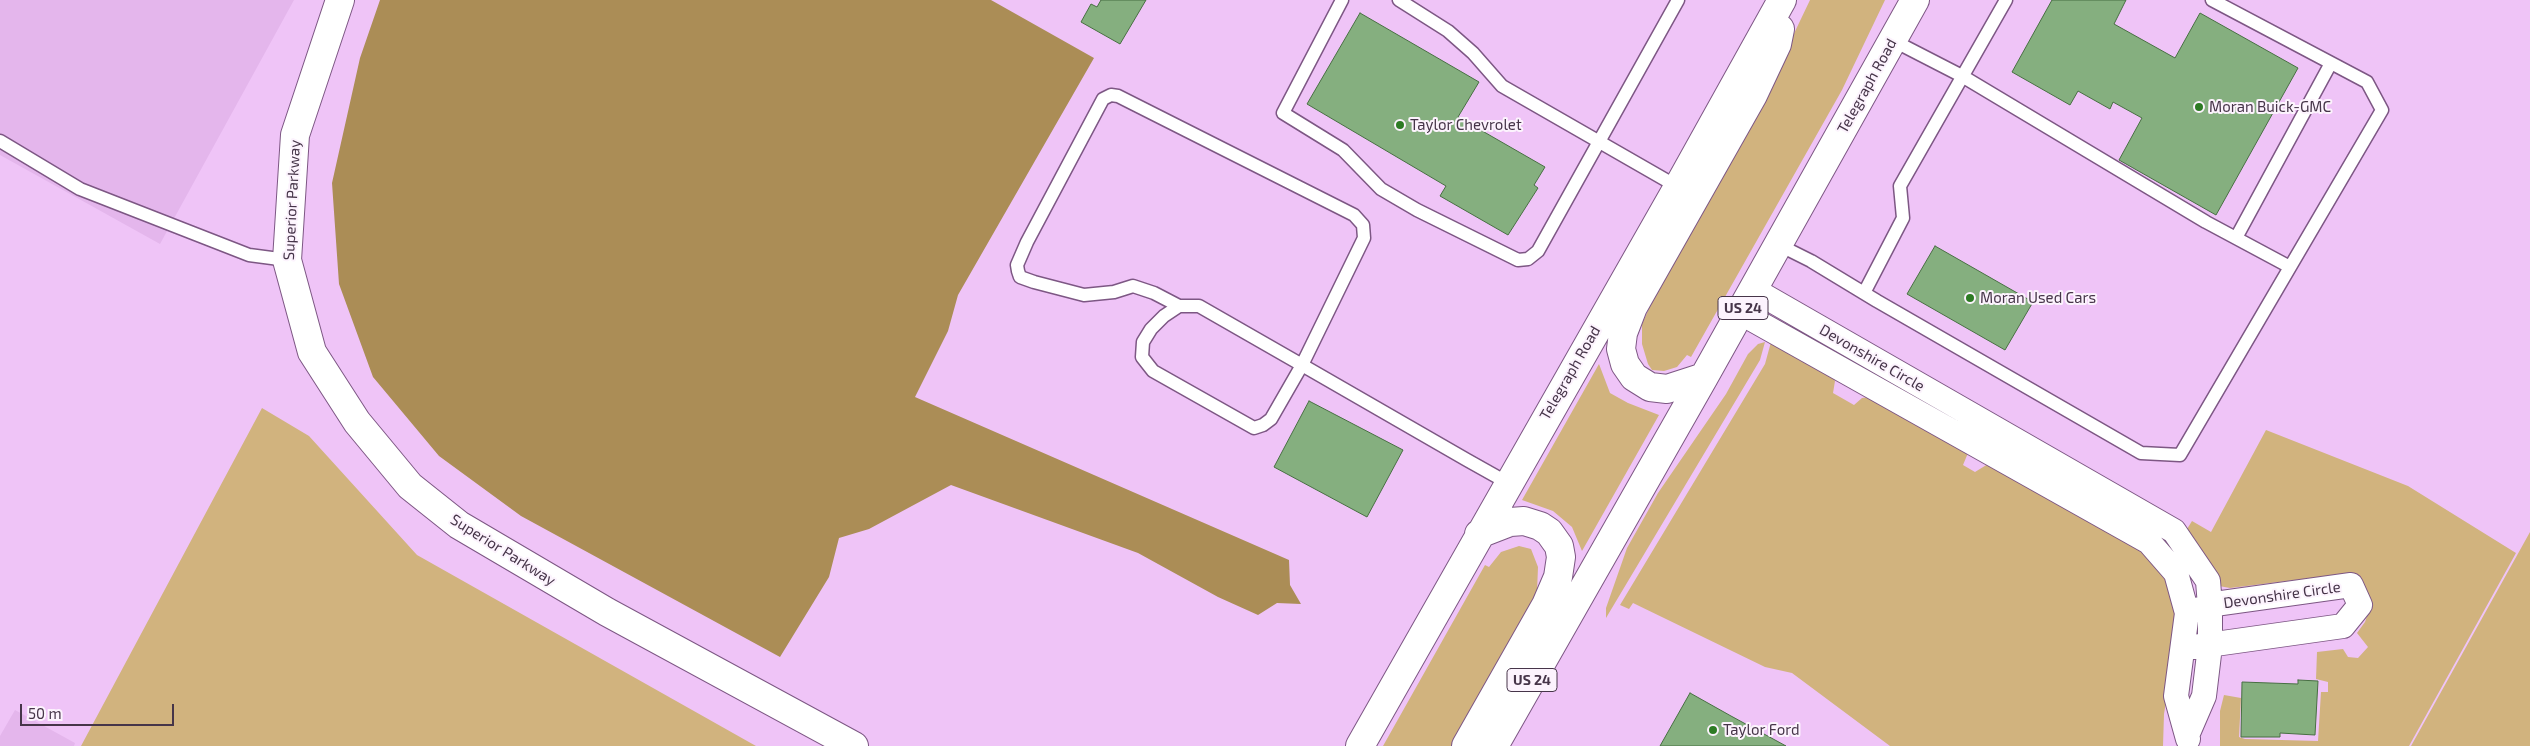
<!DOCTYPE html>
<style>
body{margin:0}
#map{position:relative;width:2530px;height:746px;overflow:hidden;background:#efc4f7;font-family:"Exo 2",sans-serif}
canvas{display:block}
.scale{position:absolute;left:20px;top:704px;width:154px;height:22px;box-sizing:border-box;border:2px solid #463549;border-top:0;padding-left:6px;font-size:15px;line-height:18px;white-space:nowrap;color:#463549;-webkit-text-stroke:4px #fcf3fd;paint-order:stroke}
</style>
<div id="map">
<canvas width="2530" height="746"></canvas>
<div class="scale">50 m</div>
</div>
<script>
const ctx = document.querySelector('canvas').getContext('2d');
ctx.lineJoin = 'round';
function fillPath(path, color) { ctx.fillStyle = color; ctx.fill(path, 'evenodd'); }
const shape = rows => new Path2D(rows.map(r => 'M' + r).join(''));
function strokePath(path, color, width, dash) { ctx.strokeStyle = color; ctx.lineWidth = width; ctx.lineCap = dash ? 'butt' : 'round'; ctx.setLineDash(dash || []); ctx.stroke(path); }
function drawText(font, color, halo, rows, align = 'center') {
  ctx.font = font + ' "Exo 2",sans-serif'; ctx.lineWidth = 4; ctx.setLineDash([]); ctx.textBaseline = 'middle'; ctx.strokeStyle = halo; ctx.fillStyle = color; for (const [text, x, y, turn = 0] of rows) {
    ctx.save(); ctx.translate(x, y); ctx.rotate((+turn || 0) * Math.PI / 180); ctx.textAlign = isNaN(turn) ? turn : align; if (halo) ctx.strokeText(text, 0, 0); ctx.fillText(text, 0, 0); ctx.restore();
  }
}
fillPath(shape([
 [0,0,294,0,160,244,0,155],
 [15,710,75,743,74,746,0,746,0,736]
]), '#e4b6ec');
fillPath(shape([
 [1810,0,1885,0,1842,90,1691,357,1687,355,1677,367,1664,371,1652,370,1648,364,1642,344,1642,324,1651,304,1647,302,1758,109],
 [1765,342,1760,360,1606,618,1606,608,1627,548,1658,493,1726,394,1748,354,1758,344],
 [1771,342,1831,374,1835,381,1833,393,1854,405,1862,398,1869,397,1968,453,1963,465,1975,472,1988,464,2117,530,2163,569,2180,617,2164,714,2163,746,1890,746,1792,673,1765,667,1633,603,1629,609,1620,605,1765,364],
 [1599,364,1610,393,1628,403,1659,415,1582,551,1572,527,1553,511,1522,500],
 [262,408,309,436,417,555,756,746,81,746],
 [2266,430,2408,486,2516,553,2409,746,2220,746,2220,711,2224,695,2241,698,2239,737,2245,739,2318,741,2321,692,2328,692,2328,682,2316,679,2317,652,2343,649,2348,657,2358,658,2368,647,2357,633,2365,622,2368,613,2342,576,2328,576,2230,588,2219,586,2184,534,2192,521,2211,532],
 [2530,532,2530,746,2411,746],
 [1519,546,1531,549,1538,567,1537,592,1459,746,1383,746,1485,565,1489,567,1501,552]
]), '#d1b37e');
fillPath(shape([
 [380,0,991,0,1094,58,958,295,948,331,915,397,1289,560,1290,585,1301,604,1277,603,1258,615,1218,597,1138,553,951,485,869,529,839,538,829,577,780,657,521,516,439,456,373,377,339,284,332,183,360,58]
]), '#ab8d56');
const building = shape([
 [1101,0,1146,0,1120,44,1081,22,1091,4,1097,7,1101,0],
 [2052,0,2126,0,2114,24,2175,58,2200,13,2298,68,2216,215,2119,160,2142,118,2113,102,2110,109,2078,91,2070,105,2012,72,2052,0],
 [1360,13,1479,82,1458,117,1545,167,1534,185,1538,188,1508,235,1440,196,1446,186,1307,104,1360,13],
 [1935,246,2033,302,2005,350,1907,294,1935,246],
 [1309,401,1403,450,1367,517,1274,467,1309,401],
 [2298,680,2318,681,2315,735,2280,733,2280,737,2241,737,2242,682,2298,684,2298,680],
 [1690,693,1731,716,1786,746,1660,746,1690,693]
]);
fillPath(building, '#85af7f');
strokePath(building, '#476f42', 1);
const service = shape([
 [1342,0,1283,113,1343,150,1381,189,1417,210,1518,260,1528,259,1538,251,1678,0],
 [1399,0,1448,31,1473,53,1502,86,1678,187],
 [1892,40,1962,76,2206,222,2290,267],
 [0,141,80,189,249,255,287,260],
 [2236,238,2331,63],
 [1779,245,1811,261,1877,301,2141,453,2180,455,2382,110,2367,82,2212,0],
 [1864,293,1903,218,1900,186,2006,0],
 [1179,306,1154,293,1133,286,1114,292,1084,295,1034,282,1020,277,1018,271,1017,265,1027,242,1103,99,1111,95,1118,96,1354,215,1363,225,1364,238,1302,365,1271,419,1263,425,1254,428,1153,371,1142,357,1143,342,1151,329,1164,316,1179,306,1199,306,1302,365,1467,460,1508,483]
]);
const minor = shape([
 [1754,290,2174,531,2208,581,2210,606,2210,646,2204,696,2188,733],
 [1741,313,2149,542,2176,573,2187,613,2176,696,2188,739],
 [2194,647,2343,626,2360,605,2351,585,2222,603,2196,610]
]);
const secondary = shape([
 [340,0,295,135,287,260,312,352,357,422,410,486,459,525,607,612,854,746]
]);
const primary = shape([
 [1704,377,1667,389,1650,387,1634,377,1625,364,1621,349,1623,333,1633,307,1753,95,1777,44,1780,29],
 [1360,746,1678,187,1782,0],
 [1466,746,1546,605,1558,577,1561,557,1559,546,1549,532,1540,526,1524,521,1510,522,1479,534],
 [1494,746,1704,377,1915,0]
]);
strokePath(service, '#7d5784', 15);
strokePath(minor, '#7d5784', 26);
strokePath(secondary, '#7d5784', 30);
strokePath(primary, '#7d5784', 30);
strokePath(service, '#fff', 12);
strokePath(minor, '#fff', 24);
strokePath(secondary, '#fff', 28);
strokePath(primary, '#fff', 28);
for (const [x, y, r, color] of [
 [2199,107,5,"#2d7b24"],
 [1400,125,5,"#2d7b24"],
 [1970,298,5,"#2d7b24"],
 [1713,730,5,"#2d7b24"]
]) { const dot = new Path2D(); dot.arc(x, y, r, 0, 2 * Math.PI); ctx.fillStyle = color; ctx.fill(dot); strokePath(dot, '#fcf3fd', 2); }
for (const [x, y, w] of [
 [1743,308,50],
 [1532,680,50]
]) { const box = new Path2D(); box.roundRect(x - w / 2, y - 11.5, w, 23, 4); ctx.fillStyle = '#fcf3fd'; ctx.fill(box); strokePath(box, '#463549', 1); }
drawText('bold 14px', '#463549', null, [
 ["US 24",1743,308],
 ["US 24",1532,680]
]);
drawText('15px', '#463549', '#fcf3fd', [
 ["Telegraph Road",1867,86,-61],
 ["Superior Parkway",292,200,-87],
 ["Devonshire Circle",1872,358,30],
 ["Telegraph Road",1570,373,-60],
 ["Superior Parkway",503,550,32],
 ["Devonshire Circle",2282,595,-8]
]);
drawText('15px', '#463549', '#fcf3fd', [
 ["Moran Buick-GMC",2209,107],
 ["Taylor Chevrolet",1410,125],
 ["Moran Used Cars",1980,298],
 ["Taylor Ford",1723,730]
], 'left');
</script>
